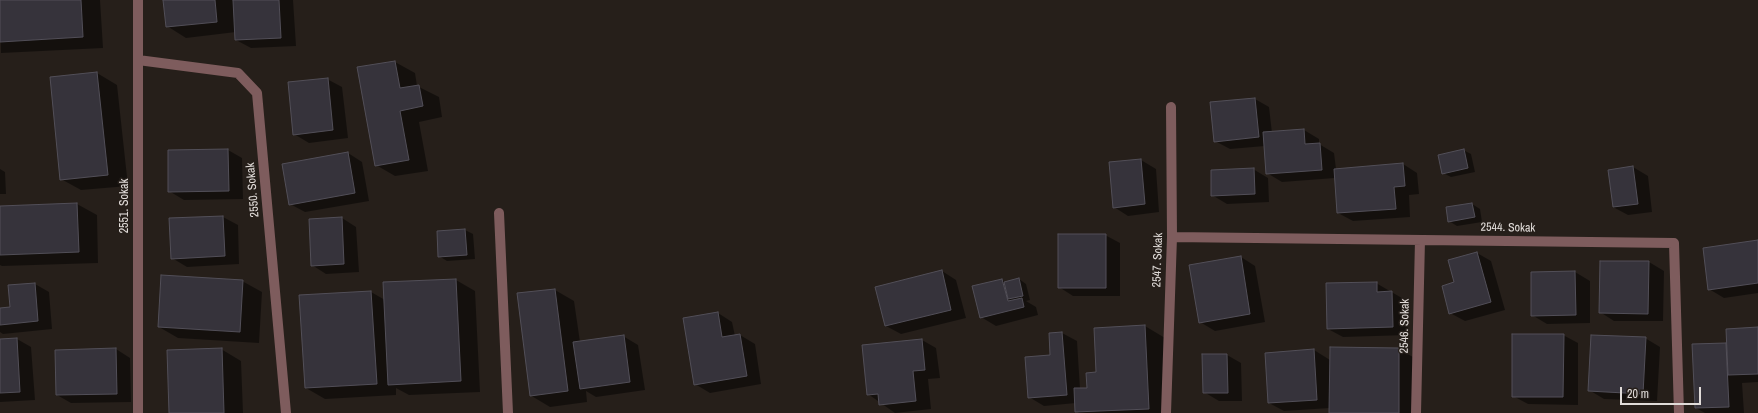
<!DOCTYPE html>
<style>
body{margin:0}
#map{position:relative;width:1758px;height:413px;overflow:hidden;background:#261f1a;font-family:"Archivo Narrow",sans-serif}
canvas{display:block}
.scale{position:absolute;left:1620px;top:387px;width:81px;height:18px;box-sizing:border-box;border:2px solid #e1dcd9;border-top:0;padding-left:5px;font-size:12px;line-height:14px;white-space:nowrap;color:#e1dcd9;-webkit-text-stroke:3px #261f1a;paint-order:stroke}
</style>
<div id="map">
<canvas width="1758" height="413"></canvas>
<div class="scale">20 m</div>
</div>
<script>
const ctx = document.querySelector('canvas').getContext('2d');
ctx.lineJoin = 'round';
function fillPath(path, color) { ctx.fillStyle = color; ctx.fill(path, 'evenodd'); }
const shape = rows => new Path2D(rows.map(r => 'M' + r).join(''));
function strokePath(path, color, width, dash) { ctx.strokeStyle = color; ctx.lineWidth = width; ctx.lineCap = dash ? 'butt' : 'round'; ctx.setLineDash(dash || []); ctx.stroke(path); }
function drawText(font, color, halo, rows, align = 'center') {
  ctx.font = font + ' "Archivo Narrow",sans-serif'; ctx.lineWidth = 3; ctx.setLineDash([]); ctx.textBaseline = 'middle'; ctx.strokeStyle = halo; ctx.fillStyle = color; for (const [text, x, y, turn = 0] of rows) {
    ctx.save(); ctx.translate(x, y); ctx.rotate((+turn || 0) * Math.PI / 180); ctx.textAlign = isNaN(turn) ? turn : align; if (halo) ctx.strokeText(text, 0, 0); ctx.fillText(text, 0, 0); ctx.restore();
  }
}
fillPath(shape([
 [0,0,100,0,103,48,1,53],
 [164,0,293,0,296,46,251,48,236,40,236,32,186,38,167,26],
 [395,62,415,73,417,86,439,97,442,117,419,122,428,171,395,176,376,165,358,68],
 [97,73,117,85,128,186,81,190,61,179,51,78],
 [327,79,342,87,348,138,309,143,294,134],
 [1255,99,1269,107,1272,133,1304,130,1319,139,1319,144,1334,153,1336,169,1403,164,1417,173,1419,194,1409,195,1410,217,1353,221,1338,213,1335,178,1282,182,1267,173,1265,146,1230,149,1215,141],
 [228,150,242,158,243,199,184,200,169,191],
 [1463,150,1471,154,1475,172,1451,177,1443,173],
 [348,153,362,162,369,201,305,212,290,204],
 [1141,160,1156,169,1159,212,1128,216,1114,207],
 [1633,167,1648,176,1652,212,1628,215,1613,207],
 [0,169,5,172,6,194,0,194],
 [1253,169,1268,178,1269,202,1227,204,1212,195],
 [77,204,97,215,98,263,2,266,0,265,0,207],
 [1472,204,1480,209,1482,222,1457,226,1449,221],
 [223,217,238,225,239,264,187,267,172,258],
 [342,218,356,227,359,272,326,274,312,265],
 [465,230,473,234,475,259,447,261,439,256,438,232],
 [1105,235,1120,243,1120,296,1073,296,1059,287],
 [1758,241,1758,293,1724,298,1709,289],
 [1477,253,1491,261,1505,310,1465,321,1450,313],
 [1241,257,1255,266,1265,322,1215,331,1200,322],
 [1649,262,1664,271,1663,321,1614,321,1600,312],
 [942,271,956,280,966,318,901,334,886,326],
 [1575,272,1590,281,1590,323,1547,324,1532,315,1532,273],
 [1019,279,1026,284,1030,300,1026,301,1036,307,1038,315,996,326,981,317,1002,280,1006,282],
 [456,280,475,291,480,392,409,395,396,388,396,395,325,399,306,388,300,296,371,292,385,300],
 [242,281,262,292,259,343,178,338,159,327],
 [1376,283,1407,301,1408,335,1343,337,1328,329],
 [35,284,49,292,52,329,3,334,0,332,0,309,11,308],
 [555,290,574,301,580,342,623,336,638,345,645,390,596,397,586,391,587,402,550,407,530,395],
 [718,313,732,322,735,336,740,335,755,344,761,384,710,393,695,384],
 [1145,326,1165,338,1168,413,1079,413,1076,411,1076,403,1044,406,1029,397,1062,333,1077,341,1080,389,1088,389,1097,373,1095,329],
 [1758,328,1758,382,1742,383,1744,413,1705,413,1696,408,1693,345,1727,344],
 [1563,335,1578,343,1578,405,1528,404,1513,396],
 [1645,338,1660,347,1657,401,1604,399,1589,390],
 [17,339,31,347,35,400,0,402,0,340],
 [922,340,936,348,940,378,928,379,931,409,895,413,868,394],
 [116,349,130,358,131,402,71,403,57,395],
 [221,349,241,361,243,413,170,413],
 [1399,349,1418,360,1418,413,1331,413,1330,408,1284,411,1269,403,1314,350,1330,360],
 [1227,355,1241,363,1242,401,1219,401,1204,392]
]), '#0007');
const building = shape([
 [0,0,81,0,83,37,0,42,0,0],
 [163,0,215,0,217,22,166,27,163,0],
 [233,0,279,0,281,38,235,40,233,0],
 [395,61,400,88,419,85,423,106,400,111,409,160,375,166,357,67,395,61],
 [97,72,108,175,60,180,50,77,97,72],
 [328,78,333,130,293,135,288,82,328,78],
 [1255,98,1259,137,1214,142,1210,102,1255,98],
 [1304,129,1305,144,1320,143,1322,170,1266,174,1263,132,1304,129],
 [228,149,229,191,168,192,168,150,228,149],
 [1464,149,1468,168,1442,174,1438,155,1464,149],
 [348,152,355,193,289,205,282,164,348,152],
 [1141,159,1145,204,1113,208,1109,162,1141,159],
 [1403,163,1405,186,1394,187,1396,209,1337,213,1334,169,1403,163],
 [1633,166,1638,204,1613,207,1608,170,1633,166],
 [1254,168,1255,194,1211,196,1211,170,1254,168],
 [77,203,79,252,0,255,0,206,77,203],
 [1472,203,1475,217,1448,222,1446,207,1472,203],
 [223,216,225,256,171,259,169,218,223,216],
 [342,217,344,264,311,266,309,219,342,217],
 [465,229,467,255,438,257,437,231,465,229],
 [1058,234,1106,234,1106,288,1058,288,1058,234],
 [1758,240,1758,283,1708,290,1703,248,1758,240],
 [1477,252,1491,302,1449,314,1442,286,1454,282,1448,260,1477,252],
 [1241,256,1250,314,1199,323,1189,265,1241,256],
 [1600,261,1649,261,1648,314,1599,313,1600,261],
 [942,270,951,310,885,326,875,287,942,270],
 [1575,271,1576,315,1531,316,1531,272,1575,271],
 [161,275,243,280,240,332,158,327,161,275],
 [1019,278,1023,296,1008,299,1004,282,1019,278],
 [456,279,461,381,388,385,383,282,456,279],
 [1002,279,1008,301,1022,298,1024,307,980,318,972,286,1002,279],
 [1377,282,1377,292,1392,291,1393,327,1327,329,1326,283,1377,282],
 [35,283,38,321,0,325,0,308,10,307,8,285,35,283],
 [555,289,568,391,530,396,517,293,555,289],
 [371,291,377,384,305,388,299,295,371,291],
 [718,312,722,337,740,334,747,376,694,385,683,318,718,312],
 [1145,325,1149,409,1075,412,1074,388,1087,388,1086,373,1096,372,1094,328,1145,325],
 [1758,327,1758,374,1728,375,1726,329,1758,327],
 [1062,332,1067,395,1028,398,1025,357,1050,355,1049,333,1062,332],
 [1512,334,1564,334,1563,397,1512,397,1512,334],
 [624,335,630,382,580,389,573,342,624,335],
 [1591,335,1646,337,1643,394,1588,391,1591,335],
 [17,338,20,392,0,393,0,339,17,338],
 [922,339,925,370,913,371,916,401,879,405,878,394,867,395,862,345,922,339],
 [1726,343,1729,407,1695,408,1692,344,1726,343],
 [1330,347,1399,348,1399,413,1329,413,1330,347],
 [116,348,117,394,56,395,55,350,116,348],
 [222,348,224,413,169,413,167,350,222,348],
 [1314,349,1317,400,1268,403,1265,353,1314,349],
 [1202,354,1227,354,1228,393,1203,393,1202,354]
]);
fillPath(building, '#36333b');
strokePath(building, '#524f58', 1);
strokePath(shape([
 [138,60,238,73,257,93,286,413],
 [499,213,508,413],
 [1172,237,1674,243,1679,413],
 [138,413,138,0],
 [1166,413,1172,237,1171,107],
 [1416,413,1420,240]
]), '#7e5c5d', 10);
drawText('12px', '#e1dcd9', '#261f1a', [
 ["2550. Sokak",253,190,-95],
 ["2551. Sokak",125,206,-90],
 ["2544. Sokak",1508,228,1],
 ["2547. Sokak",1158,260,-88],
 ["2546. Sokak",1405,326,-89]
]);
</script>
